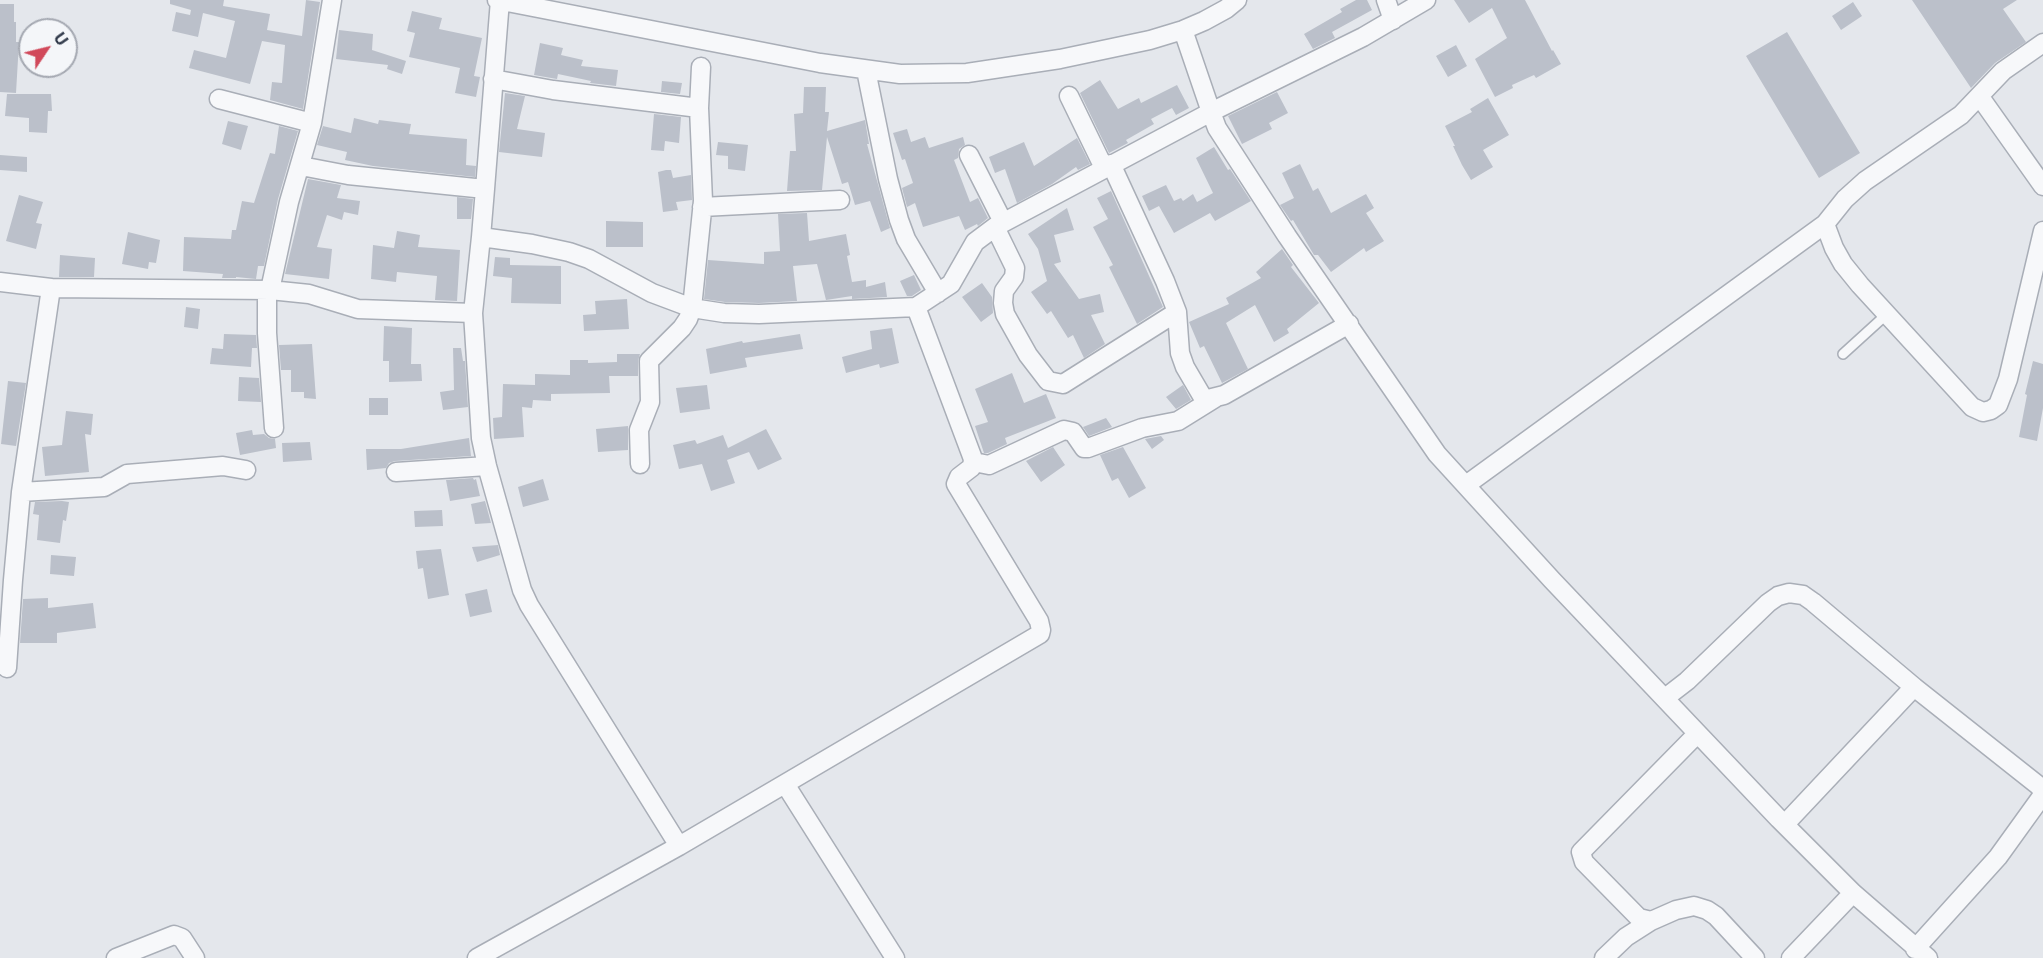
<!DOCTYPE html>
<style>
body{margin:0}
#map{position:relative;width:2043px;height:958px;overflow:hidden;background:#e4e7ec;font-family:"Open Sans",sans-serif}
canvas{display:block}
.north{position:absolute;left:18px;top:18px;width:60px;height:60px;box-sizing:border-box;background:#f4f6f9;border:2px solid #a4a8b1;border-radius:50%;rotate:55deg;font-size:16px;font-weight:700;line-height:24px;text-align:center;color:#2b3445}
.north::after{content:'';display:block;margin:auto;width:21px;height:27px;background:#d1495b;clip-path:polygon(50% 0,100% 100%,50% 72%,0 100%)}
</style>
<div id="map">
<canvas width="2043" height="958"></canvas>
<div class="north">U</div>
</div>
<script>
const ctx = document.querySelector('canvas').getContext('2d');
ctx.lineJoin = 'round';
function fillPath(path, color) { ctx.fillStyle = color; ctx.fill(path, 'evenodd'); }
const shape = rows => new Path2D(rows.map(r => 'M' + r).join(''));
function strokePath(path, color, width, dash) { ctx.strokeStyle = color; ctx.lineWidth = width; ctx.lineCap = dash ? 'butt' : 'round'; ctx.setLineDash(dash || []); ctx.stroke(path); }
fillPath(shape([
 [170,0,224,0,223,6,270,14,267,30,302,36,306,0,320,2,303,109,270,100,272,82,282,83,285,45,262,41,250,84,189,68,194,50,226,58,235,21,203,13,198,37,172,31,176,12,190,15,191,10,170,4],
 [1356,0,1367,0,1372,10,1332,32,1335,38,1313,49,1304,34,1342,12,1340,9],
 [1454,0,1525,0,1552,51,1553,50,1561,64,1536,78,1534,75,1512,85,1513,88,1495,97,1475,59,1507,38,1492,8,1469,23],
 [1912,0,2017,0,2003,9,2026,42,1995,63,1971,88],
 [1853,2,1862,16,1841,30,1832,16],
 [0,4,14,4,14,22,16,22,16,42,19,42,16,93,0,92],
 [412,11,442,18,439,29,482,38,474,76,480,77,476,97,455,93,460,68,409,57,415,33,407,31],
 [339,30,373,34,372,50,406,61,402,74,387,69,388,65,336,59],
 [1787,32,1860,153,1819,178,1746,56],
 [540,43,563,48,561,55,583,60,581,66,618,70,616,86,590,83,591,81,558,74,557,79,534,75],
 [1456,45,1467,66,1448,77,1436,56],
 [1100,80,1118,109,1139,98,1141,103,1177,85,1189,108,1176,115,1172,108,1151,119,1154,124,1126,140,1128,143,1109,153,1080,93],
 [662,81,682,83,680,94,661,92],
 [804,87,826,87,825,112,829,112,827,131,865,120,869,144,867,144,890,228,881,232,870,201,855,205,848,182,842,184,827,137,822,190,787,191,790,151,796,151,794,114,803,113],
 [1277,92,1288,113,1269,123,1272,129,1242,144,1228,116],
 [505,93,525,96,517,129,545,133,542,157,499,152],
 [7,94,51,94,52,111,48,111,47,133,29,132,29,118,5,116],
 [1488,98,1509,135,1483,150,1493,167,1471,180,1462,165,1453,146,1455,146,1445,126,1472,112,1470,109],
 [654,114,681,117,679,143,665,141,664,151,651,150],
 [354,118,378,124,379,120,411,124,409,134,467,139,466,165,476,166,475,177,373,166,345,160,347,152,317,145,323,126,351,133],
 [228,121,248,126,241,150,222,144],
 [279,126,298,131,278,199,264,266,258,266,256,279,236,277,236,278,222,278,223,274,183,271,184,237,231,239,232,230,236,230,242,201,254,203,270,153,275,154],
 [907,129,911,142,925,137,929,148,963,137,965,145,959,149,958,158,954,160,970,202,978,198,988,218,978,226,977,224,965,230,959,216,923,227,915,203,907,207,902,188,913,183,905,159,902,160,893,133],
 [1077,138,1090,164,1078,170,1076,167,1052,184,1017,203,1005,169,995,173,989,157,1024,142,1034,166],
 [718,142,748,145,745,171,728,169,728,156,716,155],
 [1214,147,1228,170,1230,169,1251,201,1215,221,1210,213,1174,233,1159,206,1149,211,1142,196,1166,185,1174,201,1181,198,1183,201,1193,194,1197,202,1213,193,1196,158],
 [0,155,27,157,27,172,0,170],
 [1300,164,1313,191,1318,188,1331,213,1366,194,1374,208,1366,213,1384,241,1366,252,1364,248,1331,272,1318,255,1314,255,1293,220,1291,221,1280,205,1294,198,1282,173],
 [666,170,671,170,673,178,691,175,692,200,676,202,678,210,663,212,658,172],
 [308,179,341,185,337,198,360,201,358,215,344,212,342,220,327,215,317,247,332,249,329,279,285,274],
 [1111,191,1163,307,1137,324,1109,267,1113,265,1093,227,1108,219,1097,198],
 [19,195,43,202,36,223,42,224,36,249,6,241],
 [457,197,473,199,471,219,457,219],
 [1067,208,1074,230,1054,235,1061,262,1054,264,1079,299,1100,294,1104,312,1091,315,1105,344,1084,358,1073,335,1068,338,1051,311,1047,314,1031,292,1047,281,1038,249,1028,234],
 [807,213,809,241,846,234,850,255,847,256,852,282,866,280,866,287,885,282,887,297,852,299,852,296,826,300,817,264,793,266,797,301,759,303,725,302,704,299,708,260,764,264,764,252,780,251,778,214],
 [606,221,643,222,643,247,606,247],
 [397,231,420,235,418,247,460,250,457,301,435,300,437,276,397,272,396,282,371,279,373,245,394,248],
 [128,232,160,240,156,263,149,262,148,269,122,264],
 [1282,249,1293,265,1291,267,1319,303,1287,329,1289,333,1274,342,1255,305,1226,323,1248,369,1222,383,1204,346,1200,348,1189,322,1229,304,1226,298,1261,278,1256,272],
 [60,255,95,258,94,277,59,277],
 [495,257,510,258,510,265,561,266,561,304,511,303,512,278,493,276],
 [914,275,921,290,912,296,907,296,900,281],
 [982,283,992,297,993,313,981,322,962,297],
 [627,299,629,329,584,331,583,315,596,314,595,301],
 [186,307,200,309,198,329,184,327],
 [384,326,412,328,411,364,421,364,422,381,389,382,389,361,383,361],
 [892,328,899,363,880,368,879,364,846,373,842,357,872,349,870,331],
 [224,334,256,335,257,348,252,348,251,367,210,364,212,348,223,349],
 [800,334,803,349,745,358,747,367,710,374,706,349,742,341,743,343],
 [312,344,316,399,304,398,304,392,291,392,291,370,281,370,279,345],
 [453,348,461,348,463,361,465,361,468,407,443,410,440,392,454,390],
 [617,354,640,354,638,361,638,376,609,376,610,393,551,394,551,401,533,400,532,408,522,407,524,437,494,439,493,418,502,417,503,384,535,385,535,374,570,375,570,360,588,360,588,363,617,362],
 [2033,361,2043,364,2043,408,2037,441,2019,437,2027,395,2025,394],
 [1012,373,1024,403,1046,394,1056,418,1005,438,1007,444,988,453,984,453,975,426,988,422,975,389],
 [239,377,259,378,261,402,238,401],
 [8,381,26,383,16,446,1,444],
 [707,385,710,409,680,413,676,388],
 [1183,385,1191,400,1176,409,1166,397],
 [369,398,388,398,388,415,369,415],
 [66,411,93,414,91,435,85,434,89,472,45,476,42,447,62,445],
 [1106,418,1112,427,1089,436,1083,427],
 [628,426,628,450,598,452,596,429],
 [766,429,782,459,758,470,749,452,727,460,735,483,711,491,702,464,679,469,673,445,695,440,697,444,723,435,728,448],
 [252,430,253,435,264,434,269,438,275,439,276,448,240,455,236,433],
 [1161,436,1164,440,1152,449,1145,439],
 [469,438,471,456,395,461,389,463,386,468,367,470,366,449,401,449],
 [310,442,312,460,283,462,282,443],
 [1053,447,1065,465,1041,482,1026,461],
 [1123,447,1146,488,1129,498,1118,478,1112,481,1100,455],
 [473,478,474,480,476,479,480,496,450,501,446,480],
 [543,479,549,500,523,507,518,487],
 [62,501,69,502,66,521,63,520,60,543,37,540,39,515,33,514,35,502],
 [485,501,491,523,475,524,471,504],
 [442,510,443,526,415,527,414,511],
 [498,545,500,555,477,562,472,547],
 [441,549,449,595,428,599,423,568,418,569,416,551],
 [51,555,76,557,74,576,50,574],
 [487,589,492,612,470,617,465,594],
 [48,598,48,608,93,603,96,628,57,633,57,643,20,643,23,599]
]), '#bbc0ca');
const lane = shape([
 [1843,354,1887,314]
]);
const street = shape([
 [497,0,820,63,900,74,967,73,1060,59,1150,40,1183,30,1204,21,1226,9,1237,0],
 [1386,0,1393,20],
 [1426,0,1363,37,1211,112,1217,128,1287,236,1437,454,1552,580,1779,819,1853,893,1928,958],
 [866,70,888,179,899,220,906,239,938,293],
 [493,79,553,90,699,108],
 [1069,96,1104,168],
 [1980,97,2043,186],
 [219,99,312,123],
 [969,155,1003,222],
 [1111,164,1165,281,1177,312,1180,353,1185,367,1202,396,1208,399,1224,395,1349,324],
 [301,166,348,175,485,189,500,0],
 [702,207,840,200],
 [1825,224,1834,248,1843,264,1860,285,1972,407,1983,412,1991,410,1998,405,2008,379,2043,231],
 [995,227,1015,268,1014,277,1004,291,1003,303,1005,314,1028,355,1048,381,1063,384,1177,312],
 [481,237,485,189],
 [0,282,51,288,270,290,309,294,358,309,473,313],
 [267,290,267,333,274,428],
 [270,290,289,202,312,123,332,0],
 [974,462,989,465,1064,430,1073,432,1084,448,1088,448,1142,428,1178,421,1215,398],
 [640,464,639,430,650,402,649,361,682,328,688,319,692,308,703,201,699,108,701,67],
 [396,472,487,466],
 [1466,485,1825,224,1845,199,1865,181,1961,115,2003,71,2043,43],
 [21,492,104,487,127,474,223,466,246,470],
 [7,668,13,580,21,492,51,288],
 [1914,687,2039,786,2043,792,2042,796,1998,857,1915,949],
 [1665,698,1687,681,1768,603,1778,596,1789,593,1803,595,1813,602,1914,687,1785,824],
 [785,784,895,958],
 [679,846,1040,634,1041,630,1039,621,956,484,959,477,972,467,973,459,916,307],
 [1651,921,1639,918,1584,862,1581,852,1697,734],
 [116,958,174,935,182,938,195,958],
 [477,958,679,846,529,605,522,590,487,466,481,438,473,313,481,237,532,244,569,252,589,259,652,293,692,308,724,313,759,314,916,307,951,284,975,242,995,227,1211,112,1183,30],
 [1604,958,1626,937,1651,921,1676,910,1694,906,1707,910,1716,916,1755,958],
 [1791,958,1853,893]
]);
strokePath(lane, '#a9aeb7', 12);
strokePath(street, '#a9aeb7', 21);
strokePath(lane, '#f7f8fa', 9);
strokePath(street, '#f7f8fa', 18);
</script>
